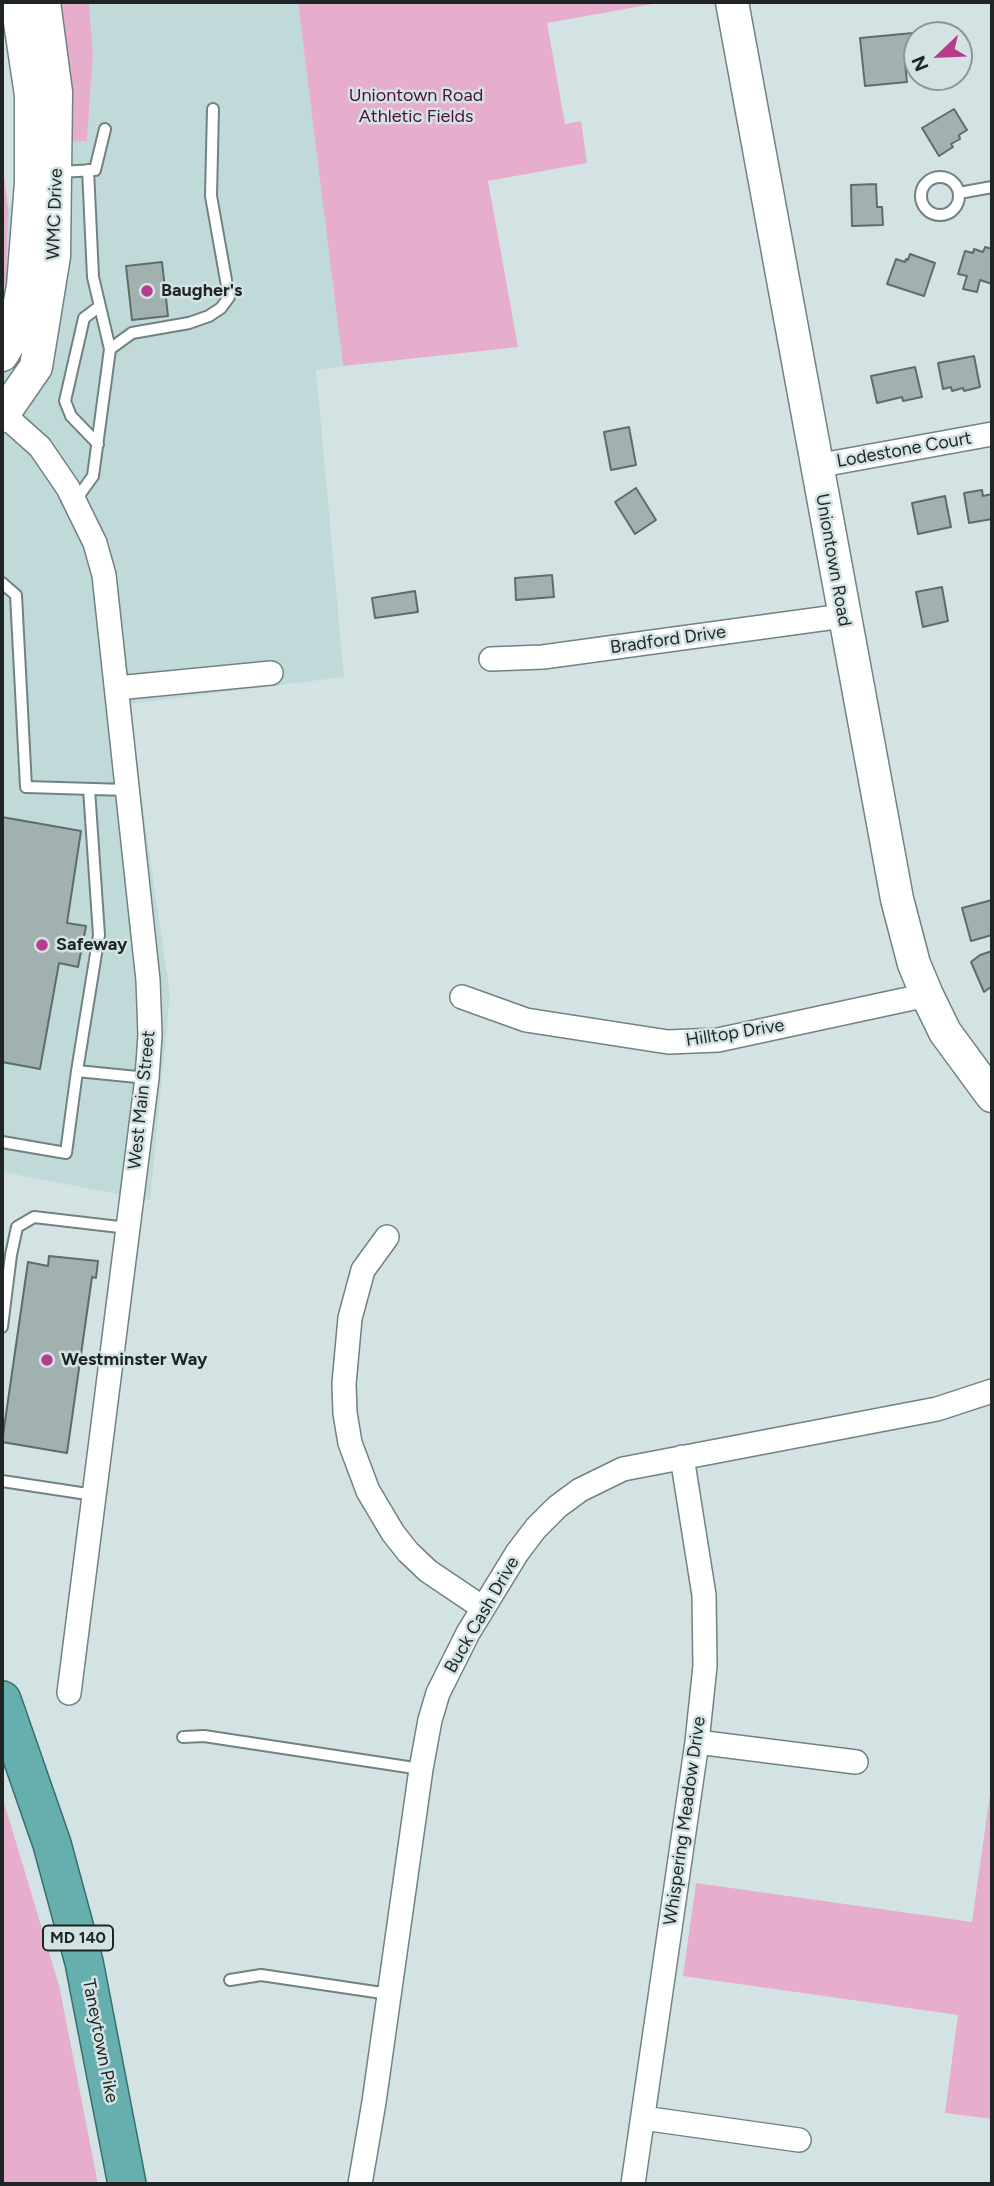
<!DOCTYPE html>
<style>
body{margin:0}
#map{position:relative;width:994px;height:2186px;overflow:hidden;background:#d3e3e3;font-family:Figtree,sans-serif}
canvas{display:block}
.frame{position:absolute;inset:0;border:4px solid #1f2525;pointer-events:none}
.north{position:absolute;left:903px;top:21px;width:70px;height:70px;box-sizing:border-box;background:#d3e3e3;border:2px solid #8b9797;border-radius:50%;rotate:247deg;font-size:19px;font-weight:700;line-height:28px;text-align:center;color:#1f2525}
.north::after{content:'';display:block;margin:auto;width:24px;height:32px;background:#b73c8e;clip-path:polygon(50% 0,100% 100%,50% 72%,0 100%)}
</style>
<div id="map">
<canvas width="994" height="2186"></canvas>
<div class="frame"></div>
<div class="north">N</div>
</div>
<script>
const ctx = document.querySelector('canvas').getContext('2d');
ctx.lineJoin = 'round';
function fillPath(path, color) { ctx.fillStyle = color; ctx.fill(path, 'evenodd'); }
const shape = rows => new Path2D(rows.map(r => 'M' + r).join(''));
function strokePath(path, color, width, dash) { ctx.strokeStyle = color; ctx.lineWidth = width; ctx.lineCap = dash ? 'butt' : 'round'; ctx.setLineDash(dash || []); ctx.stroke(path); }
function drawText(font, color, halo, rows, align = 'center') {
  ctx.font = font + ' Figtree,sans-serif'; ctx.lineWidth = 5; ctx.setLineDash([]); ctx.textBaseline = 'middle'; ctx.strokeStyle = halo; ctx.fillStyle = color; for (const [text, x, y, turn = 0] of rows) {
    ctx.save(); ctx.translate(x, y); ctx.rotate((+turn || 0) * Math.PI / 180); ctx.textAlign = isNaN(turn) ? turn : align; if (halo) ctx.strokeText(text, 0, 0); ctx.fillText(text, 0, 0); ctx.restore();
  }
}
fillPath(shape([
 [89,2,298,2,343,366,316,370,344,677,128,704,170,995,150,1200,2,1172,2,294,6,281,8,208,70,142,87,141,93,54]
]), '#c0dad9');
fillPath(shape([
 [55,2,89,2,93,54,87,141,70,142],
 [298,2,664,2,547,23,565,124,581,121,587,163,488,181,518,347,343,366],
 [2,158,8,208,6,281,2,294],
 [992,1780,992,2119,945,2113,958,2015,683,1976,696,1883,972,1922],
 [2,1796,59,1985,98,2184,2,2184]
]), '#e6adcd');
const building = shape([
 [913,33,916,62,905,63,907,82,865,86,860,38,913,33],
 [954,109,967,130,959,135,960,139,951,144,953,147,939,156,922,128,954,109],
 [876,184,877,207,882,207,883,225,852,226,851,185,876,184],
 [985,247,992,249,992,284,980,280,977,292,963,289,967,276,958,274,965,251,973,253,974,249,983,252,985,247],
 [910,254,935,263,924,296,887,284,896,259,905,262,906,259,908,260,910,254],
 [162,262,168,316,132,320,126,266,162,262],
 [974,356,980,387,964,391,963,388,952,391,951,387,943,389,938,363,974,356],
 [915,367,922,397,903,401,902,397,877,403,871,376,915,367],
 [629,427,636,465,611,470,604,432,629,427],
 [636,488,656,520,635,534,615,502,636,488],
 [982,490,983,496,992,494,992,519,969,523,964,493,982,490],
 [945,496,951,527,918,534,912,503,945,496],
 [552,575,554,597,516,600,515,578,552,575],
 [942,587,948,621,923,627,916,592,942,587],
 [415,591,418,612,375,618,372,598,415,591],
 [2,817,81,831,67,923,86,926,78,967,59,963,40,1069,2,1062,2,817],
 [992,900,992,935,971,941,962,908,992,900],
 [992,951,992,986,984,992,971,962,980,955,992,951],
 [49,1256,98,1261,96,1278,92,1277,67,1453,2,1442,28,1262,48,1266,49,1256]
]);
fillPath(building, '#a1b1b0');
strokePath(building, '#5e6c6c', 2);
const service = shape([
 [59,172,95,170,105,129],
 '921 196a19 19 0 1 1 38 0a19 19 0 1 1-38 0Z',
 [959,193,992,187],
 [110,349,132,333,189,323,209,316,221,308,229,297,211,196,213,109],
 [98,444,71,416,65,401,84,318,100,306],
 [75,501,93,476,110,349,93,277,88,170],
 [2,583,16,595,26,787,127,790],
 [77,1071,99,935,89,789],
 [2,1142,66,1153,77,1071,147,1078],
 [2,1327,11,1255,17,1227,34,1217,128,1228],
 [2,1481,94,1495],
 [183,1737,204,1736,421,1769],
 [230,1980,261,1975,389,1994]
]);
const minor = shape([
 [2,413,40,447,68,488,95,543,104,575,148,980,150,1035,147,1078,69,1693],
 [816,466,992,434],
 [491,659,543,657,843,616],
 [117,688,271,673],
 [462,997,526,1020,668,1042,718,1040,927,995],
 [387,1237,363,1270,350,1318,344,1384,345,1413,350,1443,368,1491,393,1533,408,1552,428,1571,483,1608],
 [697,1742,856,1762],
 [643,2118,799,2140],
 [360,2184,374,2102,421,1769,430,1720,438,1693,468,1633,517,1553,536,1528,557,1507,580,1490,623,1469,937,1409,992,1391],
 [633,2184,697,1742,705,1666,704,1595,682,1457]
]);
const secondary = shape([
 [732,2,897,899,914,964,927,995,945,1032,992,1096],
 [2,355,14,335,23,286,31,183,31,95,17,2],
 [2,416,36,367,54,256,56,92,44,2]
]);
const trunk = shape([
 [2,1700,52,1844,84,1962,127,2184]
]);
strokePath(service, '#728181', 14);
strokePath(minor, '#728181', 26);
strokePath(secondary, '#728181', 35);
strokePath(trunk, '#357070', 40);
strokePath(service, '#fff', 10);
strokePath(minor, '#fff', 23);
strokePath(secondary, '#fff', 32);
strokePath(trunk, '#67aeae', 37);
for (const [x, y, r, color] of [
 [147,291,7,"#b73c8e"],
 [42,945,7,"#b73c8e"],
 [47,1360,7,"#b73c8e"]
]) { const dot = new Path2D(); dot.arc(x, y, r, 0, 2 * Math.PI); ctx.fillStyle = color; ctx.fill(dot); strokePath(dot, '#d3e3e3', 2.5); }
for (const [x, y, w] of [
 [78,1938,70]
]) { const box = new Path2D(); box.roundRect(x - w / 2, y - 12.5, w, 25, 5); ctx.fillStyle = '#d3e3e3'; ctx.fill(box); strokePath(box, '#1f2525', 2); }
drawText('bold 16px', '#1f2525', null, [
 ["MD 140",78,1938]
]);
drawText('18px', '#510d3c', '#d3e3e3', [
 ["Uniontown Road",416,96],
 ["Athletic Fields",416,117]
]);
drawText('18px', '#1f2525', '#d3e3e3', [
 ["WMC Drive",55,214,-88],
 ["Lodestone Court",904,450,-10],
 ["Uniontown Road",833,560,80],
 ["Bradford Drive",668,640,-8],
 ["Hilltop Drive",735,1033,-9],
 ["West Main Street",142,1100,-84],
 ["Buck Cash Drive",482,1615,-60],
 ["Whispering Meadow Drive",685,1821,-82],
 ["Taneytown Pike",100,2041,79]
]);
drawText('bold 18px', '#1f2525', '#d3e3e3', [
 ["Baugher's",161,291],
 ["Safeway",56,945],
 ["Westminster Way",61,1360]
], 'left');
</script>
